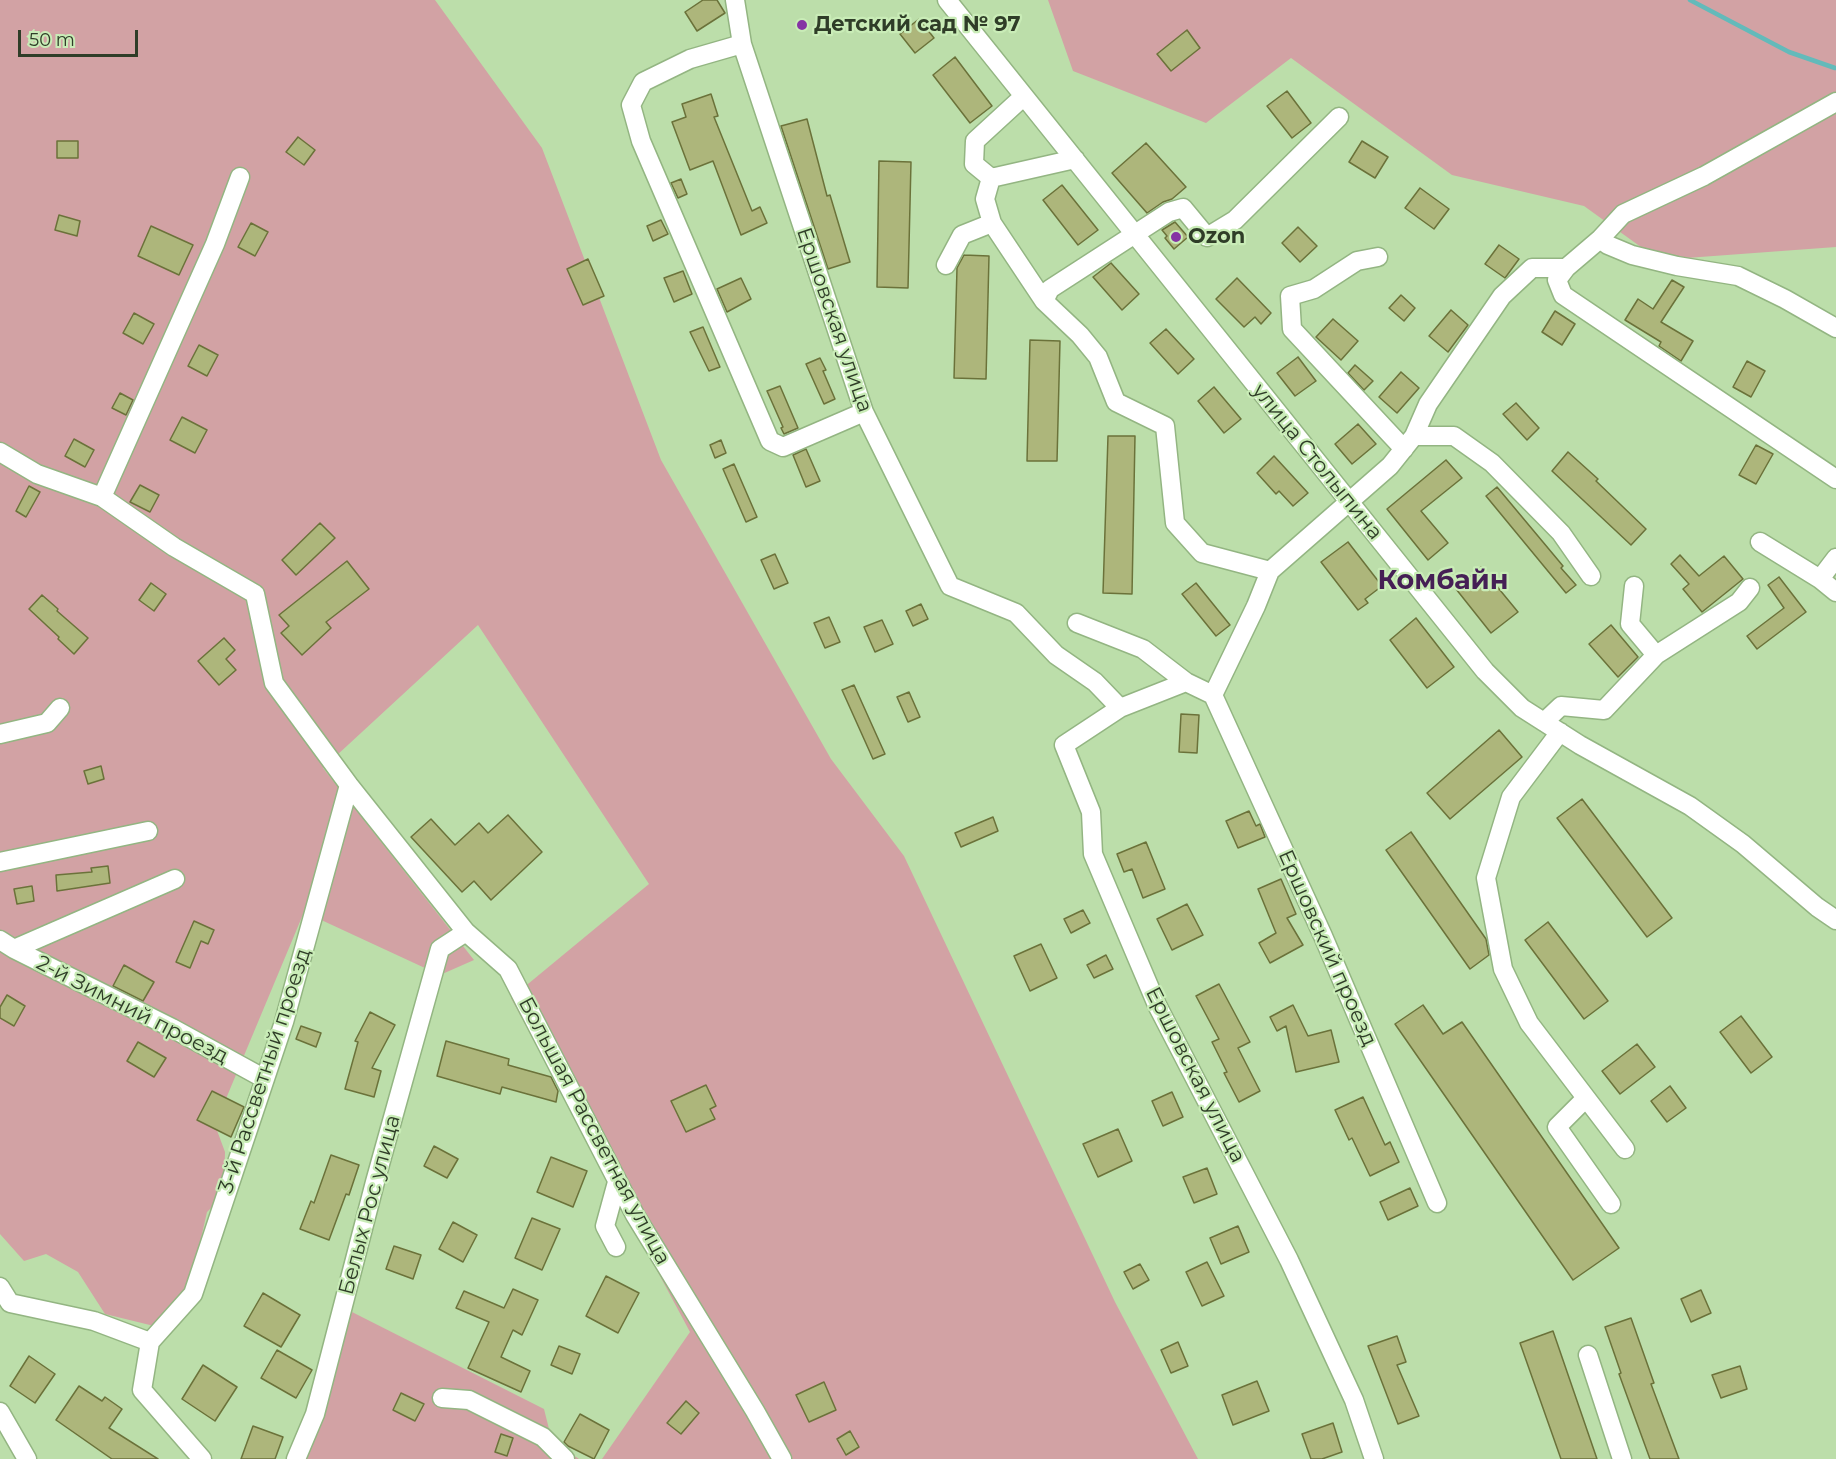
<!DOCTYPE html>
<meta charset="utf-8">
<style>
body{margin:0}
#map{position:relative;width:1836px;height:1459px;overflow:hidden;background:#bcdeaa;font-family:Montserrat,sans-serif}
canvas{display:block}
.scale{position:absolute;left:18px;top:30px;width:120px;height:27px;box-sizing:border-box;border:3px solid #2f3d28;border-top:0;padding-left:8px;font-size:18px;line-height:21px;white-space:nowrap;color:#2f3d28;-webkit-text-stroke:4px #c9ecb7;paint-order:stroke}
</style>
<div id="map">
<canvas width="1836" height="1459"></canvas>
<div class="scale">50 m</div>
</div>
<script>
const ctx = document.querySelector('canvas').getContext('2d');
ctx.lineJoin = 'round';
function fillPath(path, color) { ctx.fillStyle = color; ctx.fill(path, 'evenodd'); }
const shape = rows => new Path2D(rows.map(r => 'M' + r).join(''));
function strokePath(path, color, width, dash) { ctx.strokeStyle = color; ctx.lineWidth = width; ctx.lineCap = dash ? 'butt' : 'round'; ctx.setLineDash(dash || []); ctx.stroke(path); }
function drawText(font, color, halo, rows, align = 'center') {
  ctx.font = font + ' Montserrat,sans-serif'; ctx.lineWidth = 4.5; ctx.setLineDash([]); ctx.textBaseline = 'middle'; ctx.strokeStyle = halo; ctx.fillStyle = color; for (const [text, x, y, turn = 0] of rows) {
    ctx.save(); ctx.translate(x, y); ctx.rotate((+turn || 0) * Math.PI / 180); ctx.textAlign = isNaN(turn) ? turn : align; if (halo) ctx.strokeText(text, 0, 0); ctx.fillText(text, 0, 0); ctx.restore();
  }
}
fillPath(shape([
 [0,0,435,0,542,148,661,460,831,759,904,856,1115,1302,1198,1459,602,1459,690,1332,511,998,649,884,478,625,323,768,474,960,440,975,304,912,215,1125,225,1152,224,1186,221,1198,207,1212,190,1287,154,1326,105,1314,78,1272,46,1254,24,1261,0,1234],
 [1048,0,1836,0,1836,247,1659,260,1584,206,1452,175,1291,58,1206,123,1073,71],
 [352,1312,544,1409,552,1441,579,1459,302,1459]
]), '#d2a2a4');
strokePath(shape([
 [1690,0,1789,52,1835,68]
]), '#63baba', 4.5);
const building = shape([
 [703,0,717,0,725,13,697,31,685,12,703,0],
 [919,19,934,38,915,53,900,34,919,19],
 [1187,30,1200,48,1171,71,1157,54,1187,30],
 [955,57,992,106,970,123,933,75,955,57],
 [1287,91,1311,123,1292,138,1267,106,1287,91],
 [711,94,718,116,714,117,752,211,760,207,767,223,741,235,713,161,690,170,672,122,686,117,682,104,711,94],
 [807,119,827,196,830,195,850,262,828,269,781,126,807,119],
 [298,137,315,150,304,165,286,152,298,137],
 [57,141,78,141,78,158,57,158,57,141],
 [1362,141,1388,157,1375,178,1349,162,1362,141],
 [1146,143,1186,187,1172,199,1163,202,1147,213,1112,173,1146,143],
 [879,161,911,162,908,288,877,287,879,161],
 [681,179,687,194,678,198,671,183,681,179],
 [1062,185,1098,230,1078,245,1043,200,1062,185],
 [1420,188,1449,209,1434,229,1405,208,1420,188],
 [59,215,80,221,77,236,55,230,59,215],
 [661,220,668,234,653,241,647,226,661,220],
 [1175,222,1188,237,1174,249,1165,238,1167,236,1162,230,1175,222],
 [251,223,268,232,255,256,238,247,251,223],
 [151,226,193,245,179,275,138,256,151,226],
 [1298,227,1317,246,1300,262,1282,243,1298,227],
 [1499,245,1519,259,1505,278,1485,264,1499,245],
 [964,255,989,256,986,379,954,378,957,268,964,255],
 [588,259,604,296,583,305,567,269,588,259],
 [1111,263,1139,294,1122,310,1093,277,1111,263],
 [683,271,692,294,674,302,664,278,683,271],
 [741,278,751,299,727,312,717,289,741,278],
 [1237,278,1271,313,1261,324,1255,317,1244,327,1216,299,1237,278],
 [1672,280,1684,287,1661,322,1693,341,1681,361,1659,346,1661,342,1625,320,1638,299,1653,309,1672,280],
 [1401,295,1415,308,1404,321,1389,308,1401,295],
 [1451,310,1468,325,1448,352,1429,336,1451,310],
 [1555,311,1575,324,1562,345,1542,332,1555,311],
 [134,313,154,324,143,344,123,333,134,313],
 [1333,319,1358,341,1341,360,1316,337,1333,319],
 [703,327,720,367,709,371,690,332,703,327],
 [1166,329,1194,359,1178,374,1150,343,1166,329],
 [1030,340,1060,341,1057,461,1027,461,1030,340],
 [199,345,218,355,207,376,188,366,199,345],
 [1298,357,1316,381,1295,396,1277,373,1298,357],
 [820,358,826,370,823,371,835,399,824,404,806,364,820,358],
 [1747,361,1765,371,1751,397,1733,387,1747,361],
 [1355,365,1373,381,1364,390,1348,373,1355,365],
 [1401,372,1419,388,1397,413,1379,397,1401,372],
 [780,386,798,428,784,434,781,428,783,427,767,391,780,386],
 [1214,387,1241,419,1224,433,1198,401,1214,387],
 [120,393,133,400,126,415,112,408,120,393],
 [1516,403,1539,428,1527,440,1503,414,1516,403],
 [182,417,207,430,195,453,170,440,182,417],
 [1358,424,1376,444,1352,464,1335,444,1358,424],
 [1108,436,1135,436,1132,594,1103,593,1108,436],
 [74,439,94,450,85,467,65,456,74,439],
 [721,440,726,453,715,458,710,445,721,440],
 [1756,445,1773,454,1756,484,1739,475,1756,445],
 [806,449,820,481,806,487,793,455,806,449],
 [1568,452,1598,479,1596,481,1646,529,1631,545,1552,471,1568,452],
 [1274,456,1308,493,1293,506,1279,491,1276,494,1257,473,1274,456],
 [1446,460,1462,478,1421,511,1448,543,1428,560,1387,509,1446,460],
 [734,464,757,517,746,522,723,469,734,464],
 [140,485,159,495,150,512,130,502,140,485],
 [29,486,40,492,26,517,16,511,29,486],
 [1497,487,1563,566,1561,568,1576,585,1566,593,1486,496,1497,487],
 [320,523,335,538,296,575,282,560,320,523],
 [1348,542,1382,586,1365,599,1368,603,1358,610,1321,562,1348,542],
 [775,554,788,583,774,589,761,560,775,554],
 [1680,555,1699,576,1724,556,1743,579,1702,612,1683,589,1689,584,1671,564,1680,555],
 [347,561,369,589,326,622,331,628,302,655,281,633,289,626,279,615,347,561],
 [1481,567,1518,612,1491,633,1456,589,1481,567],
 [1779,577,1806,612,1757,649,1747,636,1784,608,1768,585,1779,577],
 [151,583,166,594,154,611,139,600,151,583],
 [1196,583,1230,625,1216,636,1182,594,1196,583],
 [42,595,58,609,57,611,88,638,74,654,58,639,59,637,29,609,42,595],
 [921,604,928,619,913,626,906,611,921,604],
 [829,617,840,642,825,648,814,623,829,617],
 [1416,618,1454,667,1427,688,1390,640,1416,618],
 [882,620,893,644,875,652,864,627,882,620],
 [1611,625,1638,657,1618,677,1589,644,1611,625],
 [224,638,235,650,226,659,236,670,219,685,198,661,224,638],
 [854,685,885,754,873,759,842,690,854,685],
 [909,692,920,717,908,722,897,697,909,692],
 [1181,714,1199,715,1197,753,1179,752,1181,714],
 [1499,730,1522,757,1450,819,1427,793,1499,730],
 [101,766,104,779,88,784,84,771,101,766],
 [1582,799,1672,918,1647,937,1557,818,1582,799],
 [1249,811,1256,826,1260,824,1265,837,1238,848,1226,821,1249,811],
 [508,815,542,852,491,900,474,881,462,892,411,837,431,819,455,845,479,823,488,833,508,815],
 [993,817,998,831,961,847,955,833,993,817],
 [1411,832,1486,939,1489,955,1470,969,1386,850,1411,832],
 [1146,842,1165,889,1143,898,1132,869,1124,872,1117,854,1146,842],
 [108,866,110,883,57,891,56,875,92,872,91,868,108,866],
 [1281,879,1296,914,1287,918,1303,945,1270,963,1259,943,1276,933,1258,889,1281,879],
 [32,886,34,901,17,904,14,889,32,886],
 [1187,904,1203,935,1172,950,1157,919,1187,904],
 [1083,910,1090,923,1071,933,1064,919,1083,910],
 [194,921,214,930,208,944,201,941,190,968,176,962,194,921],
 [1548,922,1608,1001,1584,1019,1525,940,1548,922],
 [1041,944,1057,978,1030,991,1014,956,1041,944],
 [1106,955,1113,969,1094,978,1087,965,1106,955],
 [124,965,154,982,143,1001,113,986,124,965],
 [1219,984,1250,1042,1238,1048,1260,1091,1239,1102,1224,1073,1227,1072,1212,1042,1219,1039,1196,996,1219,984],
 [7,995,25,1006,14,1026,0,1018,0,1007,7,995],
 [1293,1005,1308,1036,1331,1030,1339,1062,1296,1072,1286,1026,1277,1031,1270,1017,1293,1005],
 [1423,1005,1443,1034,1462,1022,1619,1248,1573,1280,1395,1024,1423,1005],
 [370,1012,395,1025,372,1068,381,1071,374,1097,345,1089,358,1042,355,1041,370,1012],
 [1741,1016,1772,1057,1751,1073,1720,1032,1741,1016],
 [301,1026,321,1033,316,1047,296,1039,301,1026],
 [446,1041,509,1059,508,1065,551,1077,558,1091,556,1102,502,1087,500,1094,437,1076,446,1041],
 [138,1042,166,1058,154,1077,127,1061,138,1042],
 [1637,1044,1655,1067,1620,1094,1602,1071,1637,1044],
 [706,1085,716,1106,710,1109,715,1119,686,1132,671,1101,706,1085],
 [1670,1086,1686,1108,1667,1122,1651,1101,1670,1086],
 [212,1091,244,1107,231,1137,197,1120,212,1091],
 [1172,1092,1183,1117,1163,1126,1152,1101,1172,1092],
 [1363,1097,1385,1145,1390,1142,1399,1162,1370,1176,1352,1138,1349,1140,1335,1110,1363,1097],
 [1118,1129,1132,1161,1098,1177,1083,1144,1118,1129],
 [434,1146,458,1159,447,1178,424,1166,434,1146],
 [331,1155,359,1165,349,1195,346,1194,329,1240,300,1229,311,1201,314,1203,331,1155],
 [551,1157,587,1171,573,1207,537,1192,551,1157],
 [1207,1168,1217,1194,1194,1203,1183,1177,1207,1168],
 [1410,1188,1418,1206,1388,1220,1380,1202,1410,1188],
 [532,1218,560,1229,542,1270,515,1258,532,1218],
 [453,1222,477,1235,463,1262,439,1249,453,1222],
 [1238,1226,1249,1252,1221,1264,1210,1238,1238,1226],
 [394,1246,421,1255,413,1279,386,1269,394,1246],
 [1207,1262,1224,1296,1202,1306,1186,1272,1207,1262],
 [1140,1264,1149,1280,1133,1289,1124,1272,1140,1264],
 [606,1276,639,1293,618,1333,586,1316,606,1276],
 [513,1289,538,1300,522,1335,513,1330,501,1357,530,1371,521,1392,468,1368,489,1322,456,1308,464,1291,504,1308,513,1289],
 [1701,1290,1711,1313,1691,1322,1681,1299,1701,1290],
 [263,1293,300,1315,281,1347,244,1326,263,1293],
 [1631,1318,1654,1383,1651,1384,1679,1459,1650,1459,1619,1374,1621,1373,1605,1327,1631,1318],
 [1553,1331,1597,1459,1561,1459,1520,1343,1553,1331],
 [1397,1336,1406,1362,1397,1365,1419,1416,1398,1424,1368,1346,1397,1336],
 [1178,1342,1188,1366,1171,1373,1161,1350,1178,1342],
 [559,1346,580,1354,572,1374,551,1365,559,1346],
 [277,1350,312,1370,296,1398,261,1378,277,1350],
 [29,1356,55,1374,35,1403,10,1386,29,1356],
 [203,1365,237,1387,215,1421,182,1399,203,1365],
 [1740,1366,1747,1389,1721,1398,1712,1375,1740,1366],
 [1257,1381,1269,1411,1233,1425,1222,1395,1257,1381],
 [824,1382,836,1410,809,1422,796,1395,824,1382],
 [79,1386,102,1401,105,1397,122,1409,109,1428,158,1459,112,1459,56,1420,79,1386],
 [401,1393,424,1404,415,1421,393,1410,401,1393],
 [686,1401,699,1413,681,1434,667,1423,686,1401],
 [580,1414,609,1430,594,1459,568,1446,564,1442,580,1414],
 [1333,1423,1342,1452,1322,1459,1311,1459,1302,1434,1333,1423],
 [253,1426,283,1437,275,1459,241,1459,253,1426],
 [850,1431,859,1447,846,1455,837,1439,850,1431],
 [501,1434,513,1438,507,1456,495,1452,501,1434]
]);
fillPath(building, '#adb67b');
strokePath(building, '#6b723a', 1.5);
const minor = shape([
 [735,0,742,44,864,412,950,586,1016,613,1056,655,1095,682,1120,708,1186,682,1213,695],
 [947,0,1485,671,1522,708,1580,745,1690,806,1743,844,1817,907,1836,920],
 [742,44,690,59,643,82,631,105,641,141,770,441,783,447,864,412],
 [1075,159,991,178,985,199,992,223,1044,301,1080,335,1098,357,1116,402,1165,426,1175,523,1202,553,1270,571],
 [991,178,974,164,975,141,1024,96],
 [1600,239,1608,245,1632,255,1677,266,1738,276,1785,299,1836,328],
 [1378,257,1357,261,1314,289,1290,296,1292,329,1404,449],
 [946,265,962,235,992,223],
 [1566,268,1557,280,1563,295,1836,479],
 [1044,301,1050,289,1169,212,1183,208,1207,237,1235,220,1339,117],
 [1414,436,1454,436,1492,463,1561,533,1591,576],
 [0,452,37,474,102,497,174,547,255,594,274,683,349,785,466,932],
 [102,497,215,244,240,177],
 [1760,542,1820,579,1836,592],
 [1820,579,1836,558],
 [1634,586,1630,624,1656,655],
 [1077,623,1143,649,1186,682],
 [1213,695,1256,606,1270,571,1390,466,1414,436,1428,404,1502,296,1532,268,1566,268,1600,239,1623,214,1704,176,1836,102],
 [1213,695,1323,936,1437,1203],
 [1120,708,1064,745,1091,812,1093,854,1157,1005,1289,1260,1354,1400,1374,1459],
 [1544,722,1561,706,1604,710,1656,655,1739,602,1750,588],
 [1560,732,1511,797,1486,878,1503,969,1529,1023,1625,1149],
 [0,734,47,723,60,708],
 [0,862,148,831],
 [0,940,14,949,172,1028,265,1079],
 [14,949,175,879],
 [1586,1098,1557,1127,1611,1204],
 [616,1247,605,1226,617,1182],
 [0,1287,10,1303,94,1321,150,1342,142,1390,202,1459],
 [150,1342,193,1294,284,1022,349,785],
 [1588,1355,1622,1459],
 [442,1398,469,1400,543,1437,565,1459],
 [0,1412,27,1459],
 [296,1459,315,1414,375,1182,440,949,466,932,508,969,635,1215,755,1411,782,1459]
]);
strokePath(minor, '#93b582', 21);
strokePath(minor, '#fff', 18);
for (const [x, y, r, color] of [
 [802,25,6,"#8534a4"],
 [1176,237,6,"#8534a4"]
]) { const dot = new Path2D(); dot.arc(x, y, r, 0, 2 * Math.PI); ctx.fillStyle = color; ctx.fill(dot); strokePath(dot, '#c9ecb7', 2); }
drawText('bold 21px', '#2f3d28', '#c9ecb7', [
 ["Детский сад № 97",814,25],
 ["Ozon",1188,237]
], 'left');
drawText('21px', '#2f3d28', '#c9ecb7', [
 ["Ершовская улица",834,320,71],
 ["улица Столыпина",1317,462,51],
 ["Ершовский проезд",1327,948,66],
 ["2-й Зимний проезд",132,1010,27],
 ["3-й Рассветный проезд",265,1071,-72],
 ["Ершовская улица",1195,1075,63],
 ["Большая Рассветная улица",594,1131,62],
 ["Белых Рос улица",370,1205,-75]
]);
drawText('bold 27px', '#451f55', '#c9ecb7', [
 ["Комбайн",1443,581]
]);
</script>
